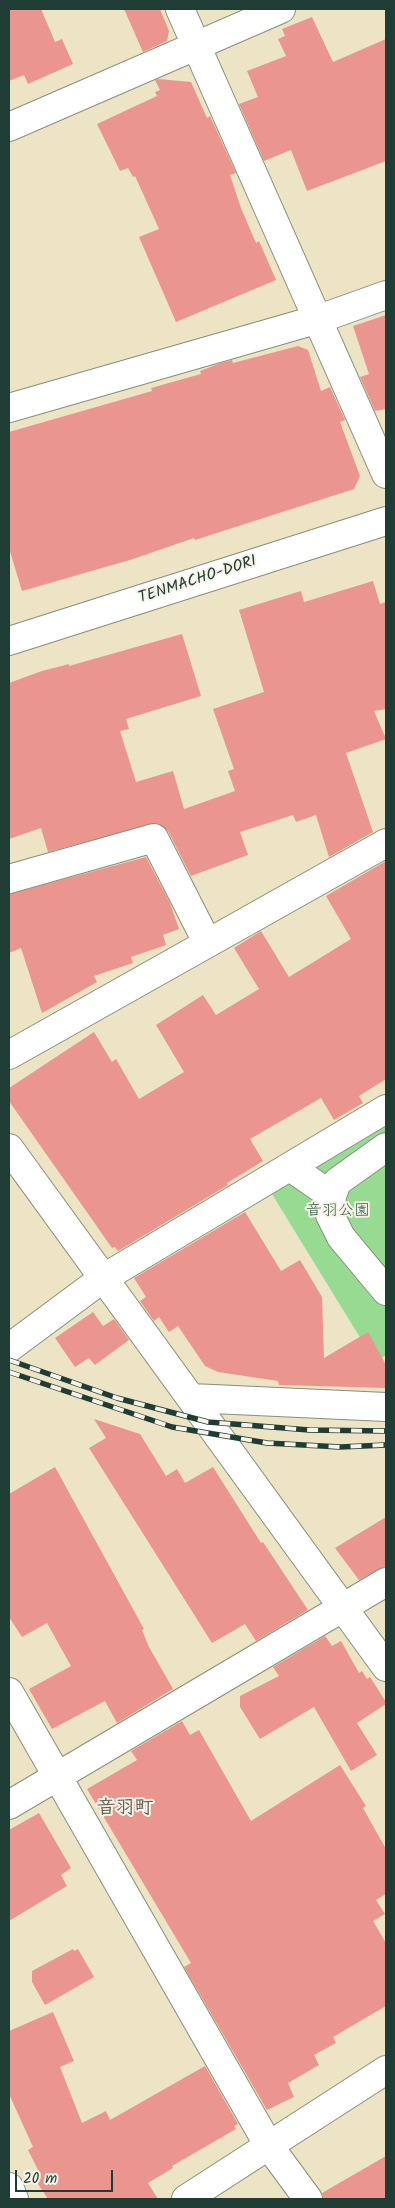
<!DOCTYPE html>
<meta charset="utf-8">
<style>
body{margin:0}
#map{position:relative;width:395px;height:2208px;overflow:hidden;background:#ede3c5;font-family:Kalam,sans-serif}
canvas{display:block}
.frame{position:absolute;inset:0;border:10px solid #1f3d34;pointer-events:none}
.scale{position:absolute;left:15px;top:2170px;width:98px;height:22px;box-sizing:border-box;border:2px solid #1f3d34;border-top:0;padding-left:6px;font-size:15px;line-height:18px;white-space:nowrap;color:#1f3d34;-webkit-text-stroke:4px #f7f3e8;paint-order:stroke}
</style>
<div id="map">
<canvas width="395" height="2208"></canvas>
<div class="frame"></div>
<div class="scale">20 m</div>
</div>
<script>
const ctx = document.querySelector('canvas').getContext('2d');
ctx.lineJoin = 'round';
function fillPath(path, color) { ctx.fillStyle = color; ctx.fill(path, 'evenodd'); }
const shape = rows => new Path2D(rows.map(r => 'M' + r).join(''));
function strokePath(path, color, width, dash) { ctx.strokeStyle = color; ctx.lineWidth = width; ctx.lineCap = dash ? 'butt' : 'round'; ctx.setLineDash(dash || []); ctx.stroke(path); }
function drawText(font, color, halo, rows, align = 'center') {
  ctx.font = font + ' Kalam,"Klee One",sans-serif'; ctx.lineWidth = 4; ctx.setLineDash([]); ctx.textBaseline = 'middle'; ctx.strokeStyle = halo; ctx.fillStyle = color; for (const [text, x, y, turn = 0] of rows) {
    ctx.save(); ctx.translate(x, y); ctx.rotate((+turn || 0) * Math.PI / 180); ctx.textAlign = isNaN(turn) ? turn : align; if (halo) ctx.strokeText(text, 0, 0); ctx.fillText(text, 0, 0); ctx.restore();
  }
}
fillPath(shape([
 [386,1125,386,1355,375,1362,272,1194]
]), '#97db93');
fillPath(shape([
 [9,9,41,9,55,42,62,39,73,64,28,84,24,75,9,81],
 [124,9,160,9,169,31,167,41,143,52],
 [312,17,333,62,386,39,386,161,307,191,291,150,264,161,239,104,258,97,247,71,286,56,278,39,285,36,282,29],
 [158,79,191,82,207,118,210,116,236,173,230,175,241,208,256,243,259,241,276,280,176,322,139,237,159,229,135,176,133,177,128,168,120,171,97,124,157,96,155,92,160,90,155,80],
 [386,315,386,409,375,411,360,377,369,374,353,326],
 [298,346,308,350,321,391,330,387,345,420,340,422,360,476,354,489,195,540,194,538,130,560,22,591,9,548,9,432,152,391,151,388,201,374,200,371,221,363,232,360,233,363],
 [373,581,380,604,386,602,386,709,374,711,386,739,346,753,373,832,329,857,316,815,296,822,293,815,240,832,248,855,191,876,168,831,157,823,48,852,41,828,9,839,9,683,42,671,69,664,69,666,182,634,201,696,126,719,129,729,120,731,136,782,173,771,184,809,235,791,228,771,234,769,213,709,264,692,239,610,301,591,304,602],
 [146,857,170,903,179,929,163,935,166,945,131,957,133,963,94,976,97,982,42,1013,21,948,9,953,9,894],
 [386,861,386,1079,359,1096,363,1103,334,1120,321,1098,250,1139,263,1161,227,1183,228,1185,118,1251,115,1247,112,1248,9,1101,9,1088,94,1032,112,1062,116,1059,139,1099,184,1072,156,1025,203,995,216,1015,259,989,234,948,261,931,289,977,351,939,326,896],
 [245,1212,281,1271,300,1260,322,1297,324,1358,368,1332,386,1365,386,1388,279,1385,278,1381,218,1372,205,1366,178,1326,169,1332,159,1317,154,1321,140,1301,146,1297,134,1278],
 [93,1312,103,1326,114,1319,129,1340,95,1365,89,1358,75,1367,55,1338],
 [94,1419,140,1434,166,1476,177,1469,185,1483,213,1467,261,1543,263,1542,308,1610,256,1641,245,1624,212,1643,89,1448,106,1438],
 [55,1467,144,1629,142,1630,149,1647,173,1689,117,1723,105,1701,52,1729,29,1689,71,1666,47,1623,22,1637,9,1617,9,1494],
 [386,1517,386,1566,359,1580,335,1548],
 [325,1636,332,1646,341,1641,359,1673,362,1671,367,1679,370,1677,386,1702,386,1704,357,1723,377,1755,351,1771,314,1707,260,1739,240,1707,240,1696,279,1676,273,1667],
 [182,1721,190,1735,199,1730,251,1821,340,1765,366,1806,363,1808,386,1849,386,1894,376,1900,385,1914,373,1921,386,1943,386,2006,333,2037,336,2043,314,2055,319,2065,288,2083,294,2097,267,2110,184,1967,191,1963,87,1789,137,1760,131,1751],
 [39,1813,71,1868,61,1875,67,1886,9,1921,9,1830],
 [73,1949,74,1951,78,1949,94,1977,45,2005,32,1982,32,1971],
 [53,2012,74,2061,60,2067,82,2123,106,2111,110,2120,205,2066,238,2124,234,2126,236,2129,172,2166,173,2168,148,2183,158,2199,48,2199,34,2178,40,2174,28,2150,33,2147,9,2094,9,2031],
 [386,2156,386,2199,323,2199,322,2193]
]), '#ea968e');
const minor = shape([
 [180,9,386,474],
 [9,127,281,9],
 [9,408,319,319,386,295],
 [9,641,386,521],
 [9,879,154,838,207,942],
 [9,1055,386,843],
 [9,1148,386,1667],
 [290,1167,332,1196,330,1215,341,1237,386,1291],
 [332,1196,337,1182,386,1147],
 [9,1348,102,1279,386,1109],
 [191,1398,386,1407],
 [9,1692,269,2146,308,2199],
 [9,1805,386,1582],
 [9,2187,14,2199],
 [186,2199,386,2070]
]);
strokePath(minor, '#86907c', 30);
strokePath(minor, '#fff', 28);
const rail = shape([
 [9,1360,117,1398,208,1422,309,1430,386,1431],
 [9,1372,172,1427,267,1443,340,1447,386,1445]
]);
strokePath(rail, '#1f3d34', 5.5);
strokePath(rail, '#f7f3e8', 4, [11]);
drawText('16px', '#1f3d34', '#f7f3e8', [
 ["TENMACHO-DORI",198,581,-18]
]);
drawText('16px', '#375d47', '#f7f3e8', [
 ["音羽公園",338,1212]
]);
drawText('bold 19px', '#665c54', '#f7f3e8', [
 ["音羽町",125,1810]
]);
</script>
